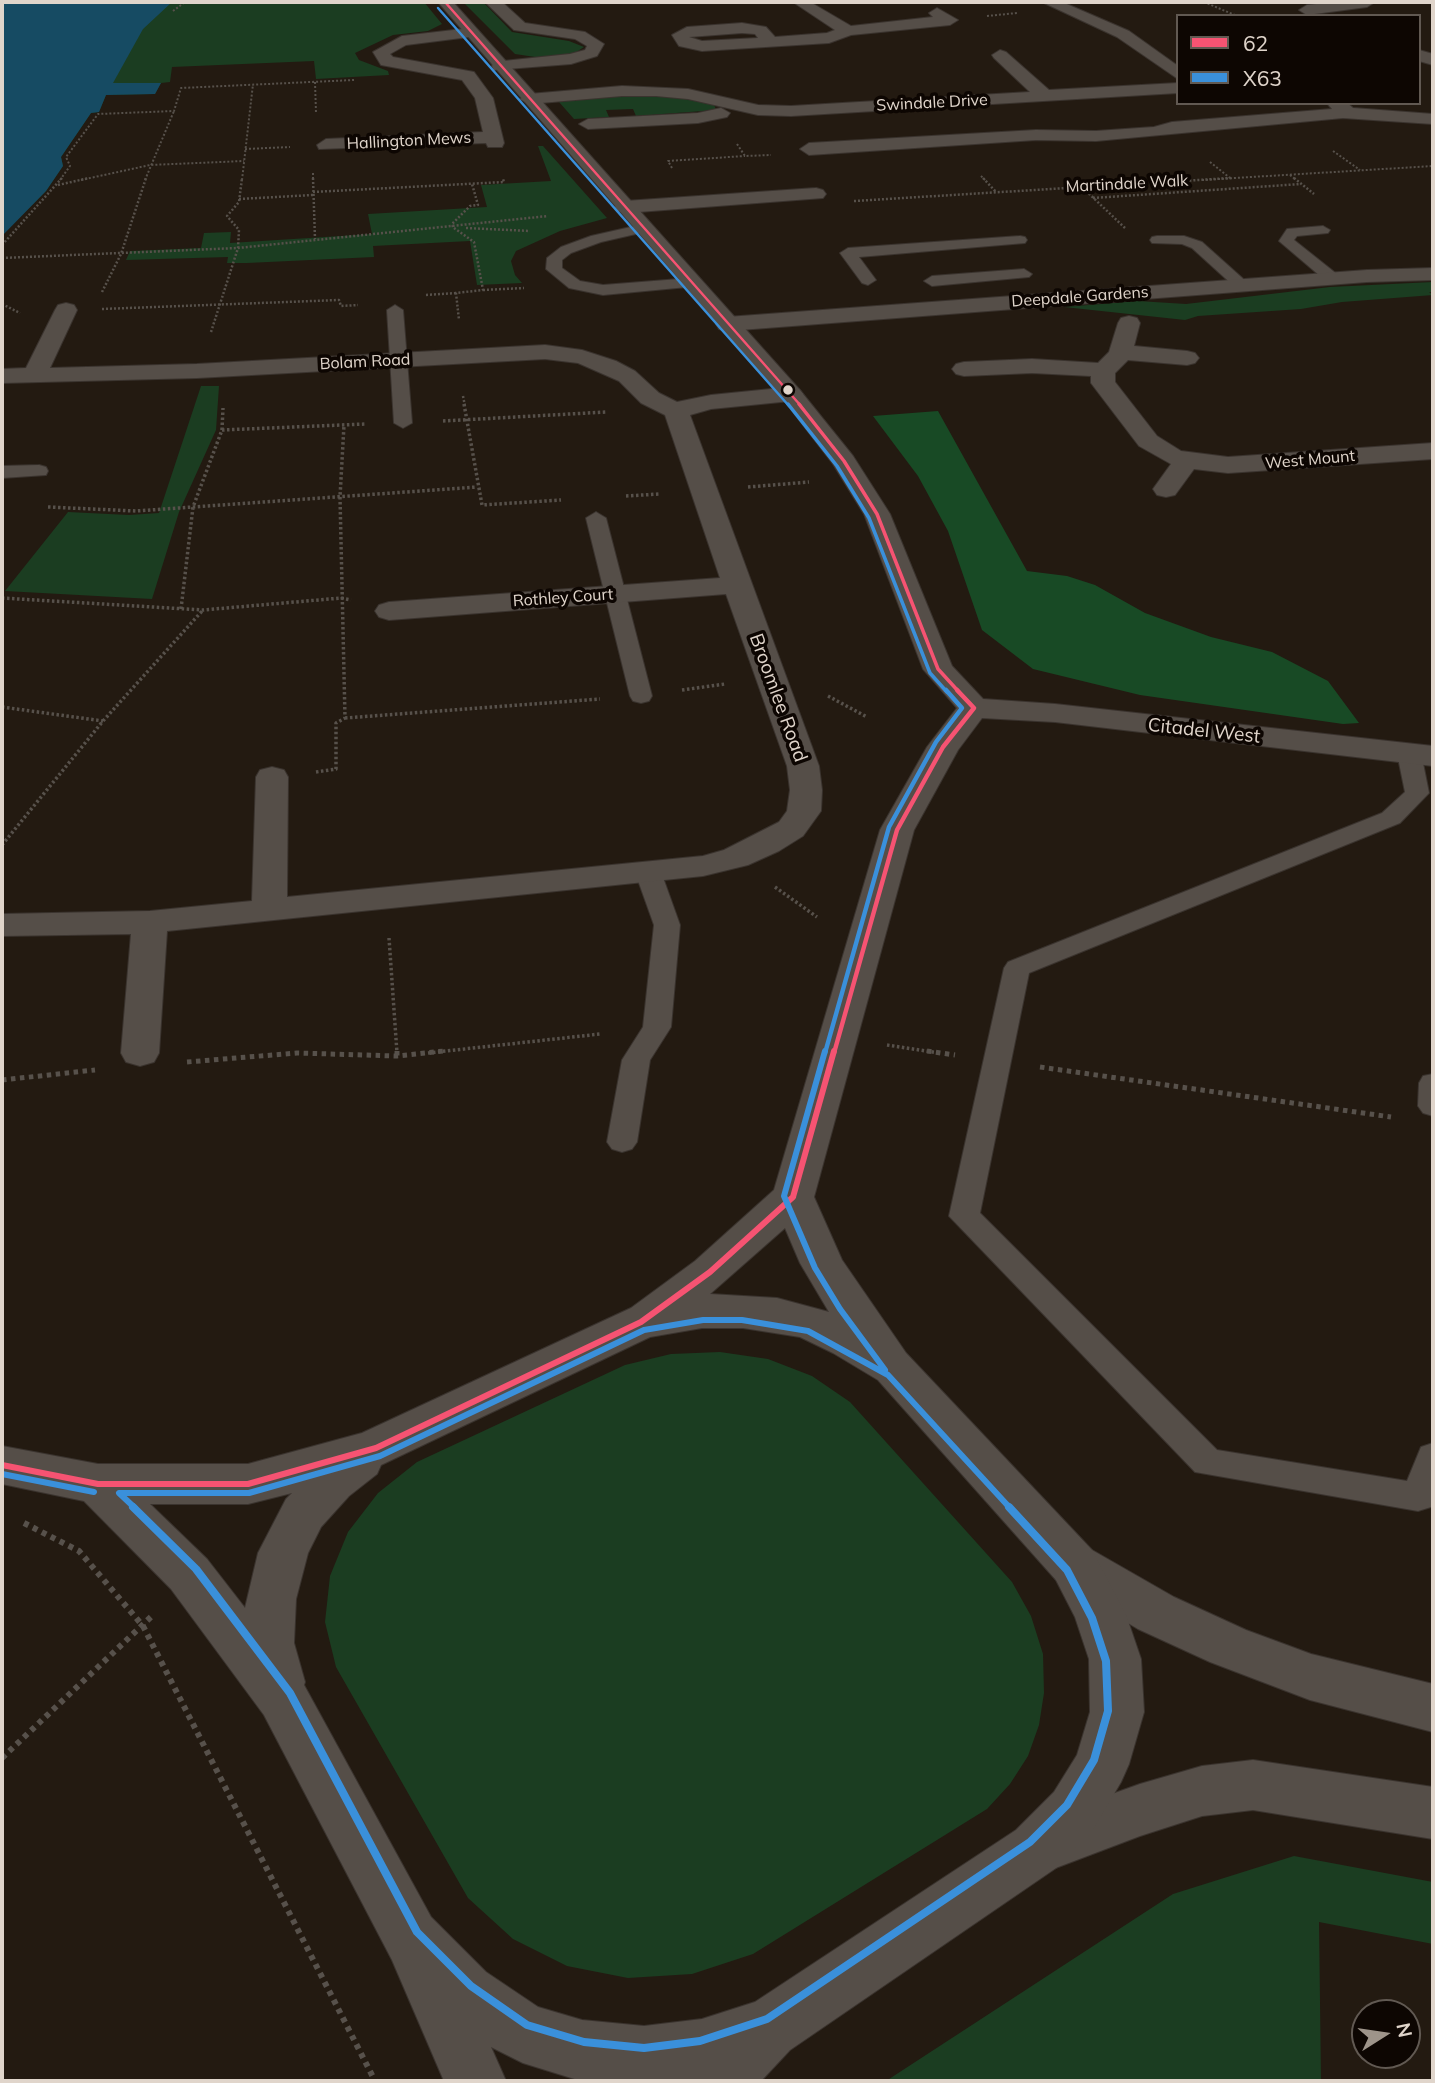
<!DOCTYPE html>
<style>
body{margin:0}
#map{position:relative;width:1435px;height:2083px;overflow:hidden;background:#231a11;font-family:Mulish,sans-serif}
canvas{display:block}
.frame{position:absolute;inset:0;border:4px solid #e0d5cb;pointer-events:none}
.legend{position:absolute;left:1176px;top:14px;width:245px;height:91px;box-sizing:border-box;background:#0d0602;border:2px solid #615952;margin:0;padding:9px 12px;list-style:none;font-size:21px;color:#e0d5cb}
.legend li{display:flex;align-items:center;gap:14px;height:35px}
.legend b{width:35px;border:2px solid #615952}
.north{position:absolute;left:1351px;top:1999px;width:70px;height:70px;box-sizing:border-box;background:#0d0602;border:2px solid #615952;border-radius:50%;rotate:78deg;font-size:19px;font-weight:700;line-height:28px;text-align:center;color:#e0d5cb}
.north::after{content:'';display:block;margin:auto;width:24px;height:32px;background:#9e948a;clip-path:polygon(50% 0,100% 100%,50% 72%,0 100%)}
</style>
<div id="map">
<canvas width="1435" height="2083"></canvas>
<div class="frame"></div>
<ul class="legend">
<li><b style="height:9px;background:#f65372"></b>62</li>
<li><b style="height:9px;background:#3a90db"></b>X63</li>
</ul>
<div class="north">N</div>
</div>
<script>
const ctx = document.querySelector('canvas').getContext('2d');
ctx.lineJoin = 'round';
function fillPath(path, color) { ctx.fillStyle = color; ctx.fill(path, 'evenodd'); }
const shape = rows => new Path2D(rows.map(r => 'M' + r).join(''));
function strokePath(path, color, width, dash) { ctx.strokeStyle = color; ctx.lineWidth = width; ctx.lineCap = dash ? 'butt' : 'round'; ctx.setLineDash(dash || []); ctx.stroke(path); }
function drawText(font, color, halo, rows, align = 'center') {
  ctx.font = font + ' Mulish,sans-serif'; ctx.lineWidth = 7; ctx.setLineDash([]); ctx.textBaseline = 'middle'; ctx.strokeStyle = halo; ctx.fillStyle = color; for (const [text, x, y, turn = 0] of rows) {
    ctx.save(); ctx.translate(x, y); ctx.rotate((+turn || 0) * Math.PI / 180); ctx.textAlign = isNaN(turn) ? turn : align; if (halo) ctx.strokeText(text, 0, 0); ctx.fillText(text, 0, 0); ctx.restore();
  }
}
fillPath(shape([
 [2,2,424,2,442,24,428,31,393,35,355,53,359,60,388,71,389,75,316,79,314,61,172,67,170,82,161,83,155,94,106,95,99,112,91,113,61,157,63,166,46,191,2,235],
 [463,2,484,3,512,32,569,41,584,47,572,55,542,58,515,54],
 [628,93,667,95,707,102,714,104,716,110,636,116,633,109,606,110,609,117,574,119,559,102],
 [538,146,543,146,607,218,560,231,516,251,511,261,515,275,522,283,477,285,470,241,373,246,374,257,247,263,227,263,228,257,126,260,130,251,201,248,204,233,231,232,230,243,372,234,368,214,487,207,481,185,551,181],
 [1433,282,1433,292,1429,292,1433,295,1342,302,1301,309,1198,316,1185,320,1064,307,1138,301,1186,304,1330,287],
 [201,386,219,386,216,430,179,512,152,599,5,591,68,512,129,515,159,513],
 [720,1352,768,1359,812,1376,850,1402,1012,1582,1031,1616,1043,1654,1044,1693,1039,1725,1028,1756,1010,1784,987,1809,753,1954,692,1974,628,1978,567,1966,513,1939,468,1898,336,1667,325,1622,330,1576,348,1532,378,1493,417,1462,625,1365,671,1354],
 [1294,1856,1433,1882,1433,1944,1319,1922,1321,2081,886,2081,1173,1894]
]), '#1b3d21');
fillPath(shape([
 [938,411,1027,571,1067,576,1095,585,1145,613,1211,637,1272,652,1328,681,1359,723,1343,724,1140,695,1033,669,982,630,948,531,918,476,873,416]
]), '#184a25');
fillPath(shape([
 [2,2,172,2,143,29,113,83,161,83,155,94,106,95,99,112,91,113,61,157,63,166,46,191,2,236]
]), '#164b63');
const lane = shape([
 [644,224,651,228,649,231,601,242,571,253,562,260,562,268,580,281,603,285,692,278,698,280,700,283,698,286,603,295,569,288,546,269,547,258,561,247,591,236,644,224],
 [1323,226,1330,230,1328,233,1297,236,1294,240,1338,275,1340,278,1338,281,1332,283,1326,281,1279,241,1287,229,1323,226],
 [1020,236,1025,237,1027,240,1025,243,859,257,876,280,868,285,862,283,840,253,848,248,1020,236],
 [1157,236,1184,236,1202,242,1250,285,1248,288,1236,288,1192,248,1182,244,1152,243,1150,240,1152,237,1157,236],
 [1024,269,1032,274,1029,277,932,286,924,281,932,276,1024,269],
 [395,305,403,310,412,423,403,428,394,423,387,310,395,305],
 [39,465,46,467,48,471,46,475,2,478,2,466,39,465],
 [596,512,606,518,652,696,649,701,641,703,633,701,630,696,586,518,596,512],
 [1409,746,1417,748,1421,753,1429,793,1400,823,1029,973,980,1213,1217,1450,1407,1481,1421,1447,1433,1443,1433,1502,1431,1507,1418,1511,1195,1472,949,1216,1004,968,1008,962,1382,813,1405,792,1397,753,1401,748,1409,746],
 [648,864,657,867,661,872,680,925,671,1027,650,1060,637,1142,632,1149,622,1152,612,1149,607,1142,622,1060,643,1027,654,925,635,872,639,867,648,864],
 [1433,1074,1433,1116,1423,1113,1418,1106,1419,1083,1423,1076,1433,1074]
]);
const street = shape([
 [485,2,502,2,525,23,585,32,604,44,597,56,571,64,494,70,492,66,494,62,570,54,585,50,587,46,575,39,514,30,485,2],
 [793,2,810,2,851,26,933,17,929,13,937,8,958,20,950,25,851,35,829,43,702,51,679,46,672,35,687,27,742,23,766,27,775,37,827,33,835,30,793,2],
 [742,33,755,34,758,38,702,41,689,37,742,33],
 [1042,2,1062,2,1129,31,1178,66,1178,79,1117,37,1042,2],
 [1334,2,1375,2,1367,7,1307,15,1299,10,1307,5,1334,2],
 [471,28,479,33,477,36,406,45,390,54,393,57,474,72,493,98,504,143,502,147,488,147,486,143,319,149,317,145,326,139,483,132,475,98,462,80,381,65,373,52,402,36,471,28],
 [1000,50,1006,52,1049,90,1178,83,1178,93,791,116,758,115,688,99,656,96,622,96,529,104,520,99,529,94,622,86,688,89,758,105,791,106,1030,92,994,58,992,55,1000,50],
 [1419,50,1433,54,1433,65,1419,61,1419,50],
 [1327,103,1347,103,1353,108,1433,114,1433,124,1343,118,1096,141,1036,140,809,155,800,149,809,143,1036,130,1096,131,1154,127,1172,122,1332,109,1327,103],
 [721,108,730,113,727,117,698,123,588,129,579,124,588,119,698,113,721,108],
 [816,188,823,190,826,194,823,198,625,213,618,211,615,207,618,203,625,201,816,188],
 [1433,268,1433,280,1367,282,727,331,719,329,716,324,719,319,727,317,1367,270,1433,268],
 [66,303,74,305,77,310,50,368,197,364,545,345,582,350,616,361,635,371,659,393,677,402,711,395,791,387,799,389,803,394,799,399,791,401,711,409,690,415,819,766,822,790,821,811,803,836,779,851,748,865,703,876,167,931,159,1053,154,1062,140,1066,126,1062,121,1053,131,934,2,936,2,914,150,911,252,901,256,777,260,770,272,767,284,770,288,777,287,897,703,856,724,850,779,822,787,811,790,790,787,766,726,594,389,620,379,617,375,611,379,605,389,602,720,578,665,415,641,403,619,381,578,363,545,359,197,378,2,383,2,369,26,368,55,310,58,305,66,303],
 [1129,316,1137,318,1140,323,1134,346,1187,351,1195,353,1199,358,1195,363,1187,365,1128,360,1115,373,1115,382,1157,436,1181,451,1228,457,1433,443,1433,459,1228,473,1194,469,1175,495,1166,497,1157,495,1153,489,1171,464,1139,446,1091,383,1091,376,1032,373,964,376,956,374,952,369,956,364,964,362,1032,359,1098,363,1109,352,1118,323,1121,318,1129,316],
 [1074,1544,1092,1550,1174,1597,1246,1630,1311,1654,1433,1684,1433,1732,1310,1700,1210,1662,1138,1629,1056,1580,1049,1565,1056,1550,1074,1544],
 [1253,1760,1433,1787,1433,1839,1253,1810,1202,1816,1140,1836,1045,1872,1025,1864,1017,1845,1025,1826,1045,1818,1140,1784,1202,1766,1253,1760]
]);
const secondary = shape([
 [438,2,453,2,799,389,853,456,890,514,952,666,983,699,1055,704,1433,746,1433,766,1055,722,982,718,958,750,914,830,814,1197,842,1260,906,1353,1092,1550,1126,1615,1141,1659,1144,1712,1129,1764,1121,1782,1094,1828,1056,1868,790,2050,761,2081,581,2081,523,2063,491,2047,506,2081,444,2081,392,1960,264,1715,171,1589,84,1501,2,1484,2,1446,98,1464,248,1464,362,1433,631,1308,695,1261,774,1190,880,830,927,747,957,708,923,669,864,514,833,464,783,399,438,2],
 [785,1228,800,1263,829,1312,777,1298,710,1294,785,1228],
 [702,1328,743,1328,800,1337,833,1353,878,1380,1056,1580,1075,1617,1089,1659,1090,1712,1077,1755,1054,1792,1016,1830,755,2002,702,2019,644,2026,582,2020,538,2007,486,1972,431,1917,304,1685,305,1682,294,1643,296,1599,308,1553,321,1527,349,1496,377,1474,381,1465,650,1337,702,1328],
 [292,1493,286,1499,258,1553,245,1608,207,1559,150,1504,248,1504,292,1493]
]);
strokePath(lane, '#3a332e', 2);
strokePath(street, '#3a332e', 2);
strokePath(secondary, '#3a332e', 2);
strokePath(shape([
 [1204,2,1237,16],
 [173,11,185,2],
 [987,16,1017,13],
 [315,82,316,113],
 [737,144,745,156,771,155],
 [245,149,290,147],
 [1333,151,1360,170],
 [1210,162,1230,178],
 [672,168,668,161,745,156],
 [313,173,313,180],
 [1290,175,1296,180],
 [981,176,985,180],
 [60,180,70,166,66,157,98,114,174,111,181,88,354,80],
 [81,180,150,165,244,161],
 [145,180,174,111],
 [242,180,253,84],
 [1202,180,1433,166]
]), '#57514b', 2, [2, 2]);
strokePath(shape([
 [313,178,315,239],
 [983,178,996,192],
 [1294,178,1314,194],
 [58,185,89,178],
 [1083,188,1125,228],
 [313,192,504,182,503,179],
 [1093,198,1301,184],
 [239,199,313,195],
 [854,201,1231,178],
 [453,227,452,224,470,206,478,205,472,184],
 [454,228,474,242,483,290,456,293,459,320],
 [466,228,530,231],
 [2,245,62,178],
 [2,258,238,248,548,216],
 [483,290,524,288],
 [102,292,121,254,146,178],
 [426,295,456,293],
 [2,304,20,313],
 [102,309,339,300,341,306,358,305],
 [211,332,238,248,239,230,227,216,239,202,242,178],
 [463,396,465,406]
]), '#57514b', 2.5, [2, 2]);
strokePath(shape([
 [464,404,482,505,561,500],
 [443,421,606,412],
 [222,430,365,424],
 [748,487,809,482],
 [626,496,659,494],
 [48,507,136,511,477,487],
 [2,598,203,610,341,598,351,600],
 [181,609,193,507,222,430,223,408],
 [682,690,725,684],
 [828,696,867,717],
 [2,707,103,721],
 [345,718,600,699],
 [316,772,336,769,336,723,345,718,340,497,344,425],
 [2,845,103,721,203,610],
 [775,887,817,917],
 [389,938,397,1053],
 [887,1045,939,1053],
 [428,1053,600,1034]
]), '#57514b', 3.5, [2.5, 2.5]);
strokePath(shape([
 [397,1051,397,1056],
 [927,1051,955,1055],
 [187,1062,297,1053,397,1056,444,1051],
 [1040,1067,1391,1117],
 [2,1080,95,1070]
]), '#57514b', 5, [4.5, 4.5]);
strokePath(shape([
 [24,1523,79,1551,143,1626,375,2081],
 [2,1758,153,1615]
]), '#57514b', 6, [5, 5]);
fillPath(lane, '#554e48');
fillPath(street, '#554e48');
fillPath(secondary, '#554e48');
strokePath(shape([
 [445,2,801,406]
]), '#f65372', 2.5);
strokePath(shape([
 [799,404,844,461,877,514,938,669,959,692]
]), '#f65372', 3.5);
strokePath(shape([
 [957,690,974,708],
 [834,1053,897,830,943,747,974,708]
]), '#f65372', 4.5);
strokePath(shape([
 [793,1197,834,1051],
 [2,1465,98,1484,248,1484,376,1448,641,1322,710,1272,793,1197]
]), '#f65372', 6);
strokePath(shape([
 [438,8,789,406]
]), '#3a90db', 2.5);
strokePath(shape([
 [788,404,837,466,869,518,930,673,947,692]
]), '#3a90db', 3.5);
strokePath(shape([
 [825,1053,889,827,936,742,962,708,946,690]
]), '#3a90db', 4.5);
strokePath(shape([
 [825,1051,784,1196,815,1268,840,1309,885,1370],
 [2,1474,94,1492],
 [135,1508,119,1493,249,1493,380,1456,644,1330,703,1320,742,1320,808,1331,888,1375,1010,1508]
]), '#3a90db', 6);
strokePath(shape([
 [133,1507,196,1569,290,1693,417,1932,471,1986,527,2025,584,2042,644,2048,700,2041,767,2019,1030,1842,1067,1805,1094,1760,1108,1711,1106,1661,1092,1618,1067,1570,1009,1507]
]), '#3a90db', 8);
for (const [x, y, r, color] of [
 [788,390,6,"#e0d5cb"]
]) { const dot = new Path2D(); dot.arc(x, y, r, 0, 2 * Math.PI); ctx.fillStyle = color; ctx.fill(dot); strokePath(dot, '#0d0602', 2.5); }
drawText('16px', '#e0d5cb', '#0d0602', [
 ["Swindale Drive",932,103,-3],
 ["Hallington Mews",409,141,-3],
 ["Martindale Walk",1127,184,-3],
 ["Deepdale Gardens",1080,297,-4],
 ["Bolam Road",365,362,-3],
 ["West Mount",1310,460,-5],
 ["Rothley Court",563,598,-4]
]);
drawText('19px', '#e0d5cb', '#0d0602', [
 ["Broomlee Road",778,698,70],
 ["Citadel West",1204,731,6]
]);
</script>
